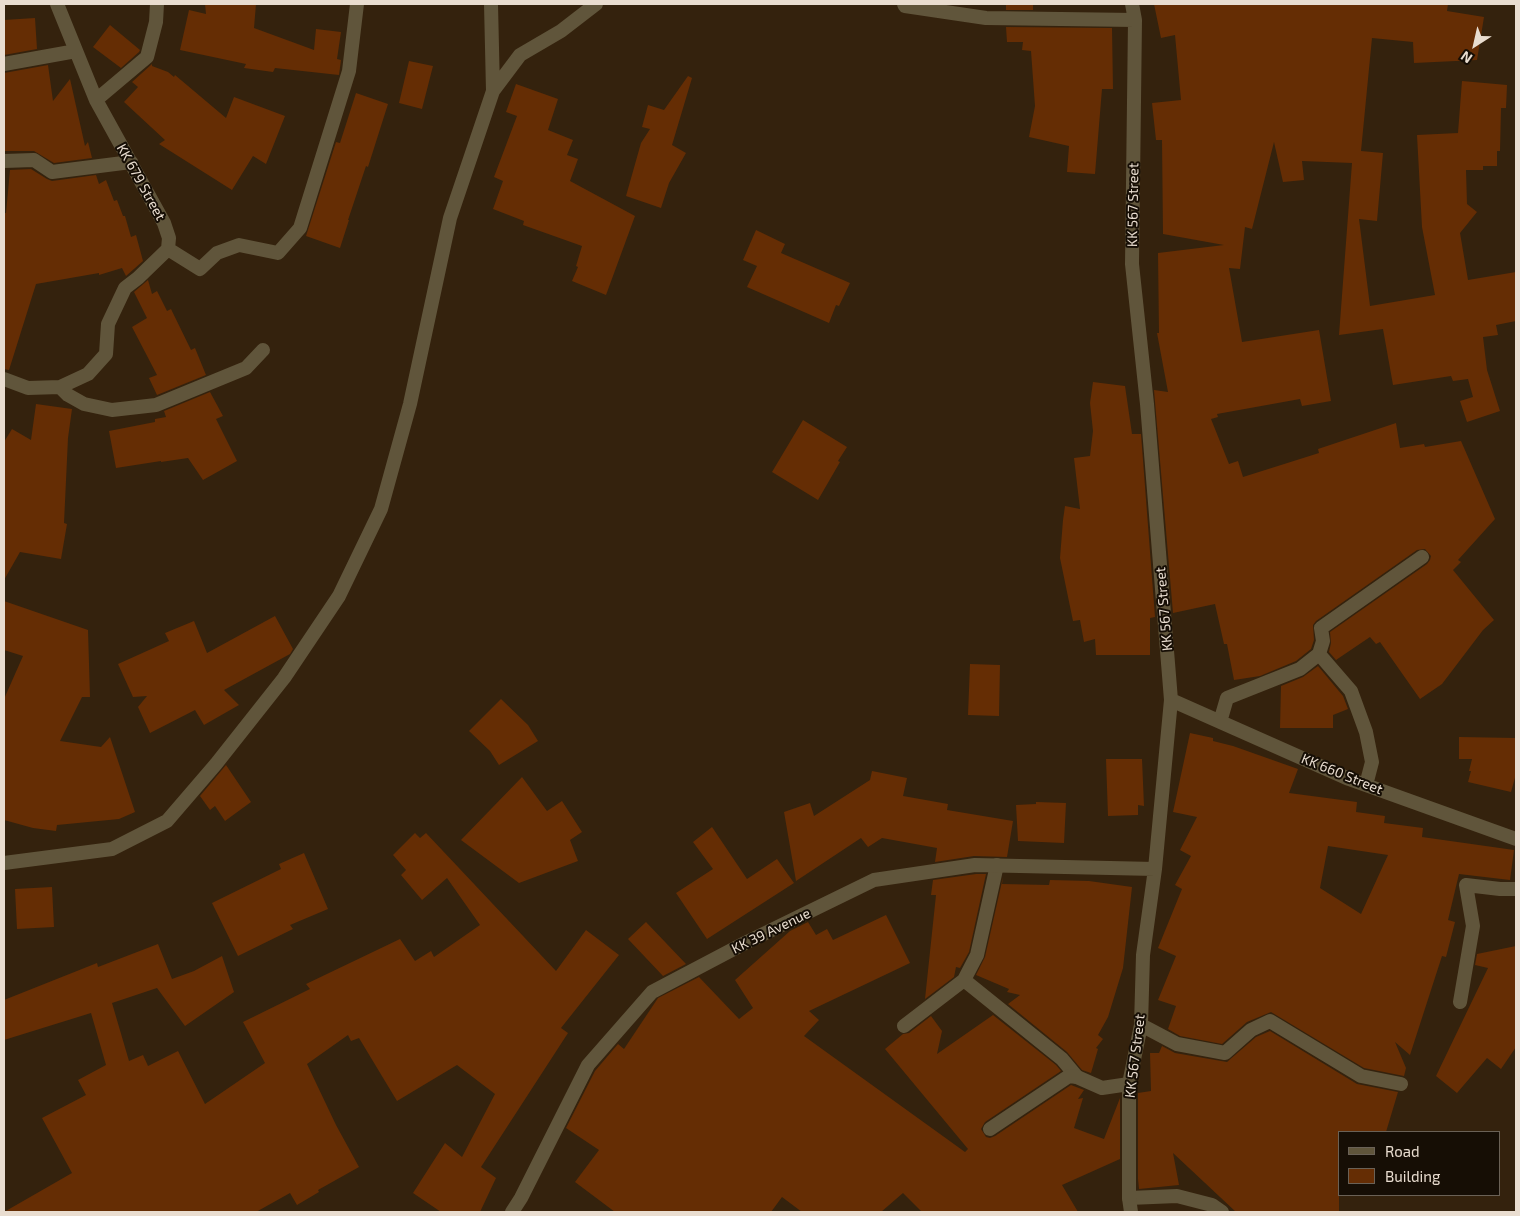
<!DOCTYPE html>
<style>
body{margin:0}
#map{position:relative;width:1520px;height:1216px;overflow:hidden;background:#34220d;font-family:"Exo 2",sans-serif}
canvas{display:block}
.frame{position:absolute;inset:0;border:5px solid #e9ddd0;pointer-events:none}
.legend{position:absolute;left:1338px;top:1131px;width:162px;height:65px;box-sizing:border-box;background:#160e05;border:1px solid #6a6156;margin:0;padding:6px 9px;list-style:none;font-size:15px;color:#e9ddd0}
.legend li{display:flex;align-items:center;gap:10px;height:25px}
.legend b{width:25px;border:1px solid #6a6156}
.north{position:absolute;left:1450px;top:20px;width:50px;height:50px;-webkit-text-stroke:4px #160e05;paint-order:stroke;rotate:215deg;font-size:14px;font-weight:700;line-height:20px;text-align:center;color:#e9ddd0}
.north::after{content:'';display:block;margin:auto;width:18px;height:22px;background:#e9ddd0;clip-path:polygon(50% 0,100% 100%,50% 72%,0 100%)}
</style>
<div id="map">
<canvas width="1520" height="1216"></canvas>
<div class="frame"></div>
<ul class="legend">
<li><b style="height:6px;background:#60553b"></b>Road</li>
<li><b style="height:14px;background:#652d04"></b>Building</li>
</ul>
<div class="north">N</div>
</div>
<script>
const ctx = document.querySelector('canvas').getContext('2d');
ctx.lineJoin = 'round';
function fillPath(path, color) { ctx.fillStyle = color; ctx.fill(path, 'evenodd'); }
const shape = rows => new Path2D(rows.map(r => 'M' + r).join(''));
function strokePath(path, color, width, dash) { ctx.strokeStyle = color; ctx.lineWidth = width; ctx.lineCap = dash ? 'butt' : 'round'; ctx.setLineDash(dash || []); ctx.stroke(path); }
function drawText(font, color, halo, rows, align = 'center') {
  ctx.font = font + ' "Exo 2",sans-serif'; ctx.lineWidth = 4; ctx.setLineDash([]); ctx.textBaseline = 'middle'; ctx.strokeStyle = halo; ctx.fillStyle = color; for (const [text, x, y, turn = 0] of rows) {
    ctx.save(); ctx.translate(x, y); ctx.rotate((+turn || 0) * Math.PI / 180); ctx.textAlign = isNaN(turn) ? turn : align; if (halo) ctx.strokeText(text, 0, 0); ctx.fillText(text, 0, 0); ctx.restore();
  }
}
fillPath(shape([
 [205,4,256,4,254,28,314,50,316,29,341,32,337,59,341,60,339,75,275,68,273,72,244,68,246,64,180,50,189,10,206,14],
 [1006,4,1033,4,1033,10,1006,10],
 [1154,4,1448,4,1447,11,1484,17,1477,60,1414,63,1413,42,1372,38,1361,151,1383,153,1377,221,1359,219,1370,306,1435,295,1422,227,1417,135,1458,133,1462,81,1507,85,1506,108,1501,108,1500,151,1497,151,1497,166,1483,166,1483,170,1466,170,1467,204,1477,212,1460,233,1468,280,1516,272,1516,321,1496,325,1498,335,1483,337,1487,370,1500,411,1467,422,1460,401,1473,397,1468,379,1453,381,1451,376,1393,385,1383,329,1339,335,1352,163,1302,161,1304,180,1283,182,1274,142,1252,229,1245,227,1240,269,1229,268,1241,336,1242,342,1319,330,1331,401,1302,406,1300,399,1217,414,1218,417,1211,419,1229,464,1238,461,1243,477,1319,453,1318,449,1396,423,1400,448,1424,444,1425,447,1461,441,1495,519,1458,560,1461,562,1453,570,1494,620,1483,630,1442,684,1420,699,1380,642,1376,644,1370,637,1336,660,1329,652,1331,643,1330,632,1427,564,1430,560,1431,556,1425,549,1417,550,1316,621,1313,625,1314,640,1311,649,1296,661,1260,676,1234,680,1227,644,1224,644,1215,604,1173,613,1154,390,1168,392,1157,333,1159,333,1158,253,1224,245,1163,234,1162,140,1156,140,1152,103,1181,100,1175,35,1161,38],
 [35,18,37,49,4,55,4,20],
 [110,25,140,50,139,52,121,68,93,47],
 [1006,27,1112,28,1113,89,1102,89,1095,174,1067,172,1069,146,1029,137,1035,106,1031,51,1022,50,1023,42,1007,42],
 [409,61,433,66,422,109,399,103],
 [152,64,152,66,168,72,174,77,175,75,226,118,234,97,285,116,266,164,253,156,232,190,159,144,165,140,124,102,138,87,132,82],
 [48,65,53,101,70,79,85,146,88,142,92,158,54,163,34,151,4,151,4,73],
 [688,76,692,78,672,145,686,153,669,183,661,208,626,196,641,143,650,129,642,127,648,105,664,110],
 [516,84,558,99,548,130,573,140,567,155,578,159,570,181,635,216,606,295,572,281,578,267,576,266,582,246,523,225,524,221,493,209,503,181,494,177,517,116,506,112],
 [356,93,388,104,368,167,366,166,348,220,349,220,340,248,306,236,336,142,340,143],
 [31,169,47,179,52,181,96,175,99,184,106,180,114,201,117,200,123,216,125,216,131,237,136,235,143,261,126,276,122,268,99,275,99,273,36,284,9,370,4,369,4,213,6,213,10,170],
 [756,230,785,244,781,253,850,283,839,306,836,305,829,323,747,287,757,266,743,260],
 [148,280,152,294,157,291,167,311,171,309,191,350,195,348,206,375,157,395,149,378,157,375,132,327,147,318,134,292],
 [1093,382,1125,386,1132,434,1141,434,1155,617,1150,618,1150,655,1096,655,1095,639,1084,642,1080,620,1073,621,1060,558,1063,520,1065,506,1080,509,1074,458,1090,456,1093,431,1090,403],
 [210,392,223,416,216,419,237,461,203,480,188,458,161,462,161,461,116,468,109,431,155,422,155,419,166,417,164,411],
 [36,404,72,409,68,438,64,523,67,524,61,559,20,552,4,580,4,442,12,429,31,440],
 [803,420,847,447,838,461,840,462,818,500,772,472],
 [4,601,88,630,90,697,82,697,60,741,101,747,110,737,135,812,119,819,57,825,56,831,33,828,4,820,4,699,23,656,4,650],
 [275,616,293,649,290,654,224,690,239,705,204,725,195,710,150,733,138,707,147,696,133,697,118,664,169,641,165,633,194,621,207,653],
 [970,664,1000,665,999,716,968,715],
 [1318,666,1343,696,1348,709,1333,715,1333,728,1280,728,1281,686,1303,677],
 [501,699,528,725,538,741,499,765,490,751,469,731],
 [1190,733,1213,738,1213,741,1233,746,1298,769,1289,793,1357,802,1356,812,1385,816,1384,823,1423,828,1422,837,1514,850,1510,880,1459,874,1448,920,1455,922,1446,957,1442,956,1410,1055,1395,1042,1406,1068,1404,1076,1364,1068,1271,1012,1247,1022,1222,1044,1180,1036,1168,1029,1176,1006,1158,1000,1176,956,1158,948,1182,889,1175,885,1191,856,1180,850,1197,817,1173,812],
 [1328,846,1388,855,1361,914,1320,888],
 [1459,737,1516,738,1516,774,1511,792,1468,782,1471,771,1469,771,1472,759,1459,759],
 [1106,759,1142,759,1144,806,1138,805,1138,815,1108,816],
 [226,765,251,802,225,821,215,806,210,810,200,796],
 [872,771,907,778,903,796,948,804,947,810,1013,821,1007,857,974,856,935,862,937,848,882,838,868,847,861,838,796,881,784,812,810,803,814,816,870,780],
 [522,777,547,811,562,801,582,832,570,840,578,861,519,883,461,840],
 [1036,802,1066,803,1064,843,1018,841,1016,805,1036,804],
 [712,827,747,879,777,859,794,883,707,939,676,893,713,869,693,842],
 [415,833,420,838,426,833,556,971,586,930,619,955,561,1028,568,1033,481,1167,496,1178,480,1212,441,1212,413,1193,445,1143,462,1157,495,1094,457,1065,397,1101,359,1038,351,1041,348,1035,307,1064,336,1125,359,1167,318,1190,319,1192,297,1205,290,1193,256,1212,4,1212,72,1173,42,1118,86,1095,78,1080,106,1065,91,1013,4,1040,4,1000,97,963,98,967,158,944,172,979,194,971,222,956,234,992,185,1026,157,988,112,1003,129,1061,143,1055,148,1066,178,1051,205,1104,265,1063,243,1022,310,989,306,984,400,939,415,961,431,951,434,957,480,925,447,878,422,900,401,875,406,870,393,855],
 [304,853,328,909,290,925,293,929,238,956,212,903,281,869,279,864],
 [976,874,986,874,969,952,960,968,956,967,954,977,925,999,936,895,931,895,933,880],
 [1003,877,1002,884,1049,885,1050,880,1089,881,1132,887,1123,968,1108,1017,1098,1035,1103,1039,1096,1048,1098,1049,1091,1073,1082,1070,1067,1052,1008,1004,1020,995,1007,992,1009,989,976,975,985,957],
 [52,887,54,927,17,929,15,889],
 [886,915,910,963,809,1011,819,1020,804,1036,965,1152,968,1149,885,1049,903,1034,909,1033,931,1016,942,1031,937,1054,993,1015,1056,1065,1061,1071,985,1122,981,1129,986,1137,990,1138,995,1136,1071,1085,1084,1090,1078,1099,1083,1098,1074,1128,1104,1139,1120,1098,1120,1159,1062,1185,1078,1212,922,1212,903,1193,881,1212,802,1212,782,1197,771,1212,615,1212,575,1182,599,1150,566,1128,595,1071,618,1044,624,1049,658,998,699,977,739,1019,753,1008,735,980,790,931,808,922,816,935,827,929,833,940],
 [646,922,686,964,663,976,628,939],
 [1516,946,1516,1047,1501,1069,1487,1058,1457,1093,1436,1076,1488,968,1475,965,1477,954],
 [1270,1031,1357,1084,1398,1092,1386,1132,1339,1132,1339,1212,1236,1212,1173,1153,1179,1185,1139,1189,1138,1179,1138,1093,1151,1091,1150,1053,1159,1053,1162,1046,1175,1053,1227,1062,1256,1037]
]), '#652d04');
strokePath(shape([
 [964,980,1062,1059,1077,1077],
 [1460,1002,1473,926,1466,885,1500,889,1516,889],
 [904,1026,964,980,977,955,997,865],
 [1129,1198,1177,1196,1212,1205,1222,1212]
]), '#60553b', 14);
strokePath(shape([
 [491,4,493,91],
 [904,4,905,6,986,18,1135,20],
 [4,64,76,51],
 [96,100,147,57,156,22,157,4],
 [4,161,34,160,52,172,131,162],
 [168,249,200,269,217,253,239,245,278,253,300,228,349,71,357,4],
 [4,379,28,388,60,387,88,374,106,354,108,324,125,288,138,278,168,249,169,238,164,223,96,100,57,4],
 [60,387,68,395,84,404,112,410,156,405,246,368,263,350],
 [1319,654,1351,691,1366,732,1372,762,1366,785],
 [1171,700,1349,779,1516,839],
 [1220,722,1227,698,1300,669,1319,654,1323,641,1321,628,1422,557],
 [4,863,112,849,167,821,216,764,284,678,339,596,381,509,410,404,450,218,493,91,520,55,561,31,596,4],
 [1141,1025,1177,1044,1225,1053,1251,1030,1270,1021,1361,1076,1401,1084],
 [990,1129,1069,1076,1077,1077,1102,1088,1129,1084],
 [512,1212,521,1198,588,1065,652,992,745,943,874,880,975,865,1155,869],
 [1131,1212,1129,1198,1129,1084,1141,1025,1143,955,1155,869,1171,700,1147,404,1132,264,1135,20,1132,4]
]), '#60553b', 14);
drawText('14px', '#e9ddd0', '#160e05', [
 ["KK 679 Street",141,182,61],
 ["KK 567 Street",1133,205,-89],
 ["KK 567 Street",1164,609,-95],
 ["KK 660 Street",1342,774,22],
 ["KK 39 Avenue",771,931,-26],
 ["KK 567 Street",1135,1056,-83]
]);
</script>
